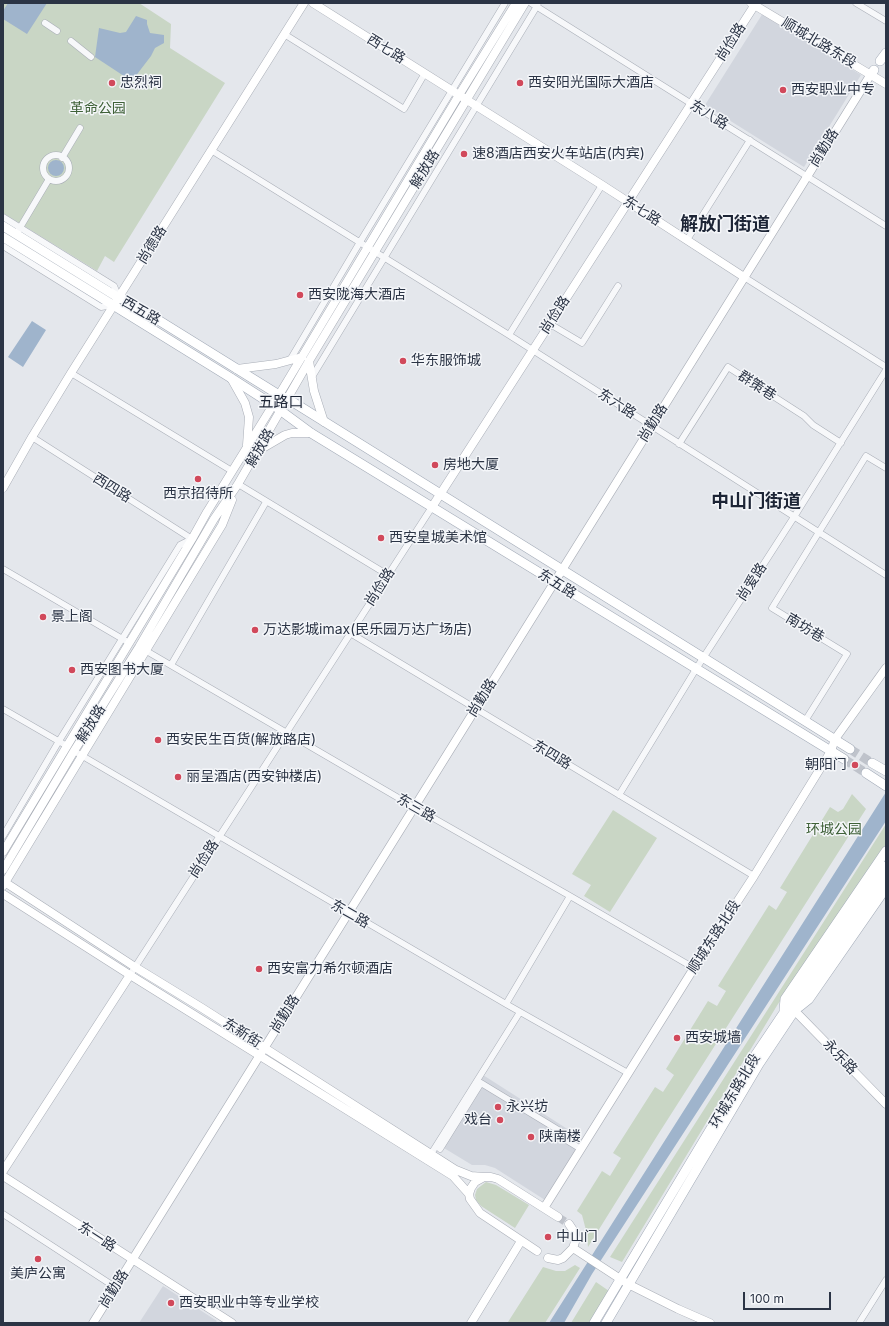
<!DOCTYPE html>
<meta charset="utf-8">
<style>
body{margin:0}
#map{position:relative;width:889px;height:1326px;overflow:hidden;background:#e4e7ec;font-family:Inter,sans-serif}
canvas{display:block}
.frame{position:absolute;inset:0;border:4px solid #2b3445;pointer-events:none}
.scale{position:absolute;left:743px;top:1292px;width:88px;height:18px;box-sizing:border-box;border:2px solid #2b3445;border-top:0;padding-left:5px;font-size:12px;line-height:14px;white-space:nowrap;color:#2b3445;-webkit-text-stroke:3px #f4f6f9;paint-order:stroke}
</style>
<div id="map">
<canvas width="889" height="1326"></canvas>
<div class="frame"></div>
<div class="scale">100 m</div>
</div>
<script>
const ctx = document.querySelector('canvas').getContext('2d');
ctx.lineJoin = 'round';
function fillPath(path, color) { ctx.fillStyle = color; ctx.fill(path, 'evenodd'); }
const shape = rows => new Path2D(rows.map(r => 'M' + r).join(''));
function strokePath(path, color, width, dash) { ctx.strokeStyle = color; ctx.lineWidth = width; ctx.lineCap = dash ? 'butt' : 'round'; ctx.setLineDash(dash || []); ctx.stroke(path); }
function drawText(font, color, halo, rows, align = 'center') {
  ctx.font = font + ' Inter,"Noto Sans SC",sans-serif'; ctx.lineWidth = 3; ctx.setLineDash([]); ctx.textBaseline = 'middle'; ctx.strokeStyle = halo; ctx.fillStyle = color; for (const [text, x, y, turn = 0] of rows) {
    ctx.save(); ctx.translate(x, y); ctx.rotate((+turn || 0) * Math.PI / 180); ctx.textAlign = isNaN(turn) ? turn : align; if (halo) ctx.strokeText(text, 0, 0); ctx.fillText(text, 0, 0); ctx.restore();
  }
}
fillPath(shape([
 [763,13,861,75,804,167,705,105],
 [483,1075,583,1139,545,1200,495,1168,485,1165,472,1165,439,1145],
 [163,1286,217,1321,215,1323,139,1323]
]), '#d2d6de');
fillPath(shape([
 [3,3,139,3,171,24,170,48,225,83,114,262,105,256,97,271,3,213],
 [852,794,866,809,659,1133,588,1247,587,1234,582,1215,577,1211,602,1171,610,1176,621,1158,613,1153,655,1087,663,1092,674,1075,666,1069,708,1001,717,1006,726,991,718,986,769,905,776,910,787,892,780,888,830,807,838,812,843,809],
 [613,810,657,838,610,912,584,896,591,885,572,874],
 [886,824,886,844,820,944,778,1004,622,1262,610,1257],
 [486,1182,496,1185,529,1205,515,1228,481,1206,476,1200,475,1195,477,1189],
 [575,1265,580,1268,545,1323,511,1323,508,1322,543,1267,556,1271,565,1271],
 [596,1282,609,1291,589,1323,571,1323]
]), '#c9d6c5');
fillPath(shape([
 [8,3,47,3,27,34,3,19,3,11],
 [136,16,147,20,147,24,150,33,164,35,164,43,155,48,151,56,138,73,133,81,130,80,95,57,99,28,120,33,126,32],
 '48 168a8 8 0 1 1 16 0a8 8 0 1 1-16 0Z',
 [32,321,46,330,23,367,8,357],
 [886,792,886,821,592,1274,564,1323,549,1323]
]), '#9fb4cc');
strokePath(shape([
 [558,1217,569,1224]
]), '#bfc3cb', 8, [8, 4]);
strokePath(shape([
 [850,749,872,763],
 [844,759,866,773]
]), '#bfc3cb', 9, [9, 4.5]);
const street = shape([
 [531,3,886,226],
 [856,3,886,21],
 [45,23,57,31],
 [284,34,404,109,425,73],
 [71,41,91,57],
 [211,150,509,335,886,575],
 '43 168a13 13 0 1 1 26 0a13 13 0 1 1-26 0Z',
 [62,158,80,128],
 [3,217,114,286,119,298],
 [18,231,49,179],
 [687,240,750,140],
 [3,246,101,307,114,305],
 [744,277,886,367],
 [550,324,582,343,618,286],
 [509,335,602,185],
 [290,360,360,242,505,3],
 [71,373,232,471],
 [312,377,537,6,538,3],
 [679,444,728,367,804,416,813,425,841,443],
 [238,484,388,575],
 [3,569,126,641],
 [350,633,754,876],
 [143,649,414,807,570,896,694,968],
 [171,665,266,502],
 [3,709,67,746],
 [805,721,847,654,772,608,866,456,886,468],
 [74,751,506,1004,628,1073],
 [619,795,696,669,794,517,886,370],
 [3,836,59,741,180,545,192,539,32,437],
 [130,975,432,507],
 [506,1004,570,896],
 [440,1149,481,1083,560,1131,558,1135,581,1149],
 [431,1154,520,1012],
 [3,1214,115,1287],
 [859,1323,886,1280]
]);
const secondary = shape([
 [313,3,602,185,744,277],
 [751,3,886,84],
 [309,361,314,391,324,422],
 [237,369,276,364,302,357],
 [231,378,245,403,249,417,247,445],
 [261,449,285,435,292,433,311,433],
 [3,488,32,437,71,373,304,3],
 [432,507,756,3],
 [3,852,192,539,207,512,273,405,459,95,516,3],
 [3,870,74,751,139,647,214,519,238,484,309,361,525,3],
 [3,881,135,967,202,1008,456,1170,471,1176,484,1177],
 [3,886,222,525,232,500],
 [3,894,130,975,453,1176,469,1194],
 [794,1010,886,1104],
 [3,1171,130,975],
 [3,1176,232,1323],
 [544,1208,694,968,754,876,831,751,835,739,886,668],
 [573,1248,628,1284,678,1309,710,1323],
 [537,1251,480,1213,470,1199,469,1194,471,1188,475,1182,484,1177,491,1177,498,1179,558,1217],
 [548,1258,558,1260,563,1258,573,1248,576,1239,575,1233,569,1224],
 [93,1323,871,74],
 [471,1323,521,1241]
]);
const primary = shape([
 [880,61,886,53],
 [871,74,874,70],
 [3,226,119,298,126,300,279,395,288,399,850,749],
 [3,237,231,378,273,405,311,433,844,759],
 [872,763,886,771],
 [866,773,886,786],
 [799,1007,809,999,886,888],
 [784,1010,785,999,886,851],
 [594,1323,752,1060,783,1014,886,866],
 [606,1323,759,1064,837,947,886,877]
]);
strokePath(street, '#a9aeb7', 7);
strokePath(secondary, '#a9aeb7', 9);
strokePath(primary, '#a3abb8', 10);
strokePath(street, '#f7f8fa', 6);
strokePath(secondary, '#fff', 8);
strokePath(primary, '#fff', 9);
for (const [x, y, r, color] of [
 [112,83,4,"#d1495b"],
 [520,83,4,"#d1495b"],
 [783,90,4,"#d1495b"],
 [464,154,4,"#d1495b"],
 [300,295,4,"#d1495b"],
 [403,361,4,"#d1495b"],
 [435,465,4,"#d1495b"],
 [198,479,4,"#d1495b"],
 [381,538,4,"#d1495b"],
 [43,617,4,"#d1495b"],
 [255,630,4,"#d1495b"],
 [72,670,4,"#d1495b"],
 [158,740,4,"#d1495b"],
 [855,765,4,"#d1495b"],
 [178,777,4,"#d1495b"],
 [259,969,4,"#d1495b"],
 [677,1038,4,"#d1495b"],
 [498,1107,4,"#d1495b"],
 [500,1120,4,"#d1495b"],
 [531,1137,4,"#d1495b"],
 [548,1237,4,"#d1495b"],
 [38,1259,4,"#d1495b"],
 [171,1303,4,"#d1495b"]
]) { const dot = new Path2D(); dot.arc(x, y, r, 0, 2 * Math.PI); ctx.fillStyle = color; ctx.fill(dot); strokePath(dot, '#f4f6f9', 1.5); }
drawText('14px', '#2b3445', '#f4f6f9', [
 ["尚俭路",731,42,-57],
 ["顺城北路东段",819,43,31],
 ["西七路",386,49,32],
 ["东八路",709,115,32],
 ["尚勤路",824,148,-58],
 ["解放路",425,169,-59],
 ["东七路",642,211,33],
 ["尚德路",152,245,-58],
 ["西五路",141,311,30],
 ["尚俭路",555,315,-57],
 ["群策巷",757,386,33],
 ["东六路",617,404,33],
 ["尚勤路",653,423,-58],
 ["解放路",260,448,-60],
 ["西四路",112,488,32],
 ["尚爱路",752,582,-57],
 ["东五路",557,584,32],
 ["尚俭路",380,587,-57],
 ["南坊巷",805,628,31],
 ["尚勤路",482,698,-58],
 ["解放路",91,724,-58],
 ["东四路",552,755,31],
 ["东三路",416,808,30],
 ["尚俭路",204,859,-57],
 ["东二路",350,914,30],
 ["顺城东路北段",714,937,-57],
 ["尚勤路",285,1014,-58],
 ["东新街",242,1033,32],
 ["永乐路",840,1057,46],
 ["环城东路北段",735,1091,-59],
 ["东一路",97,1237,33],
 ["尚勤路",114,1289,-58]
]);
drawText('14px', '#2b3445', '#f4f6f9', [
 ["忠烈祠",120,83],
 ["西安阳光国际大酒店",528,83],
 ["西安职业中专",791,90],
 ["速8酒店西安火车站店(内宾)",472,154],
 ["西安陇海大酒店",308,295],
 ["华东服饰城",411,361],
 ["房地大厦",443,465],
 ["西京招待所",198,494,"center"],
 ["西安皇城美术馆",389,538],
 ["景上阁",51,617],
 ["万达影城imax(民乐园万达广场店)",263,630],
 ["西安图书大厦",80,670],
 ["西安民生百货(解放路店)",166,740],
 ["朝阳门",847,765,"right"],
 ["丽呈酒店(西安钟楼店)",186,777],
 ["西安富力希尔顿酒店",267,969],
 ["西安城墙",685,1038],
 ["永兴坊",506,1107],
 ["戏台",492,1120,"right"],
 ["陕南楼",539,1137],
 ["中山门",556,1237],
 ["美庐公寓",38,1274,"center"],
 ["西安职业中等专业学校",179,1303]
], 'left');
drawText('14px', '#3f6138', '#f4f6f9', [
 ["革命公园",98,109],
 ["环城公园",834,830]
]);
drawText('15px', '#1d2536', '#f4f6f9', [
 ["五路口",281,402]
]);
drawText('bold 18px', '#1d2536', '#f4f6f9', [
 ["解放门街道",725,225],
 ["中山门街道",756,502]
]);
</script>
